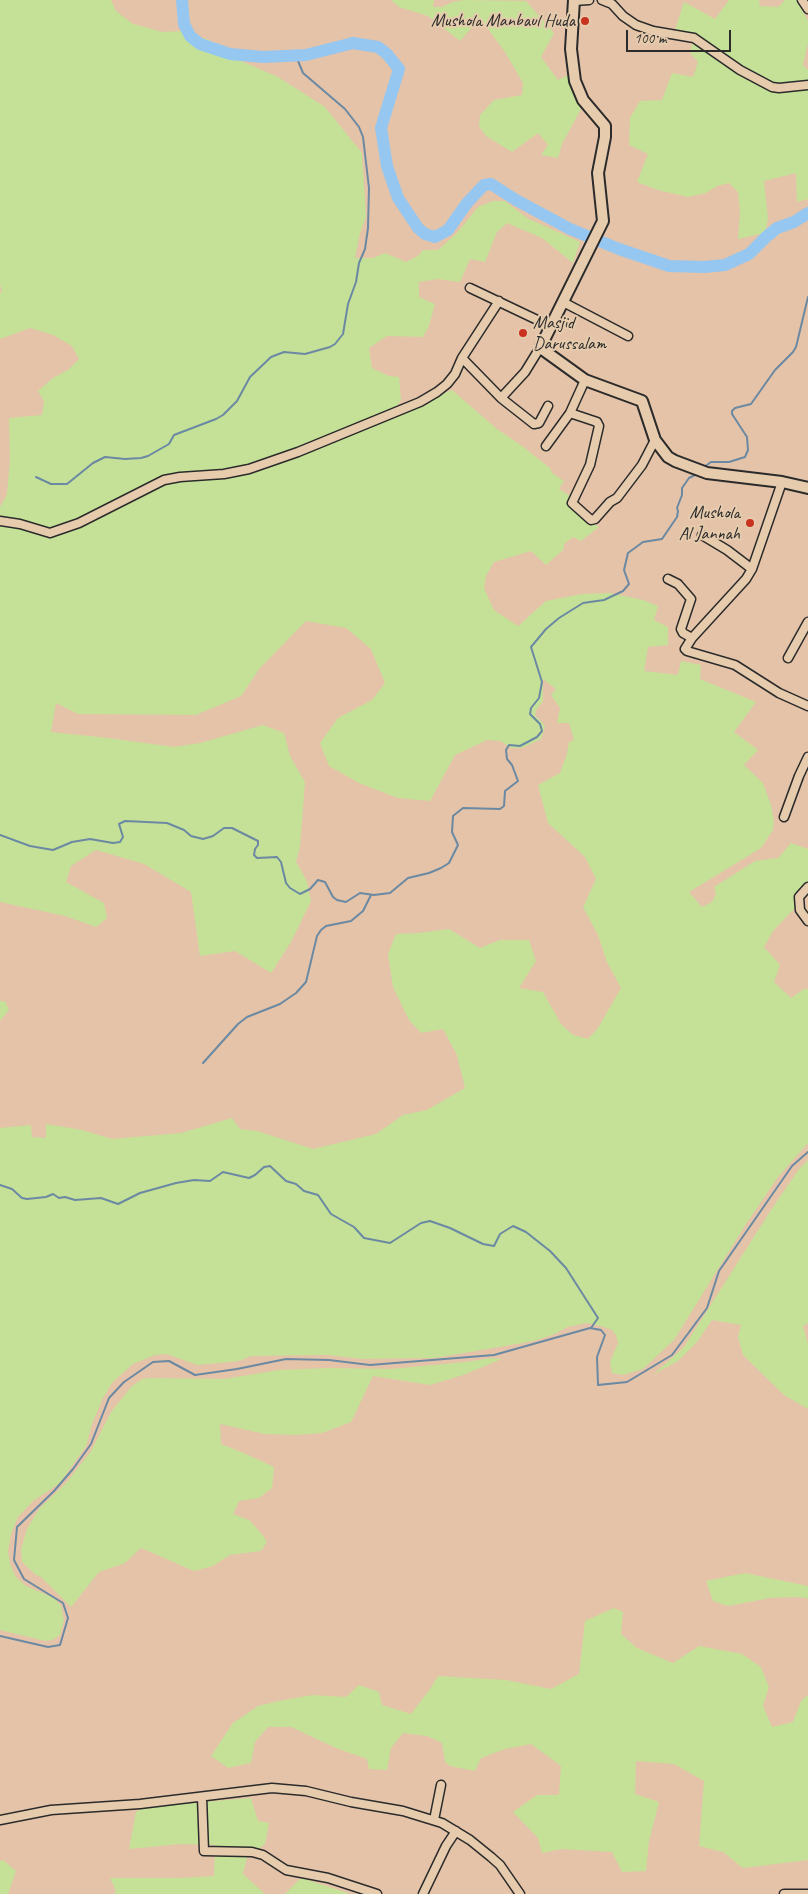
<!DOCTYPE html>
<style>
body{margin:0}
#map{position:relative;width:808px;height:1894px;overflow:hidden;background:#e4c3a8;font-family:Caveat,sans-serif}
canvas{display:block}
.scale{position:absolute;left:626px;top:30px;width:105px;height:22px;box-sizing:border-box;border:2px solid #2b2b2b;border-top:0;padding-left:6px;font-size:15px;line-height:18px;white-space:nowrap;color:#2b2b2b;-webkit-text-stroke:4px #e6cbad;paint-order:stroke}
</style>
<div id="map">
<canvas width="808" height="1894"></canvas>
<div class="scale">100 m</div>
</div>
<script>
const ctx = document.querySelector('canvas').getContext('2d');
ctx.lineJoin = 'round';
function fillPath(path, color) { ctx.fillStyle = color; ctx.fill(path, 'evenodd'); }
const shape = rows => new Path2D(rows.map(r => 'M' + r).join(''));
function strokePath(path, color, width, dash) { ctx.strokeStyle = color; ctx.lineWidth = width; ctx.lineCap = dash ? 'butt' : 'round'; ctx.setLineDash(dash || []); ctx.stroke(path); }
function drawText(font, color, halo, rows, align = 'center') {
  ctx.font = font + ' Caveat,sans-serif'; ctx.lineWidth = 4; ctx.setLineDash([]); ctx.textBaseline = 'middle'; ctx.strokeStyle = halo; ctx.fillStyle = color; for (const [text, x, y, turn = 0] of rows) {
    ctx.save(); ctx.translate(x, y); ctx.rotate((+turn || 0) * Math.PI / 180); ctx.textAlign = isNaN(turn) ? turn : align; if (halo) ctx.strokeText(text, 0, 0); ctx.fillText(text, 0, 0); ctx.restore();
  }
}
fillPath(shape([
 [0,0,111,0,116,11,133,24,163,32,183,31,209,40,234,58,278,77,325,107,362,153,366,217,360,233,355,258,373,258,385,253,406,262,418,256,423,250,438,250,457,233,478,207,493,201,505,201,527,218,580,242,573,263,542,238,507,223,497,232,485,262,470,259,460,282,437,279,419,282,419,297,435,304,429,326,423,337,387,336,369,348,372,368,389,376,399,377,401,400,397,406,401,412,452,390,497,429,522,446,551,469,551,472,564,481,559,489,572,497,568,505,599,527,581,541,573,537,564,544,564,549,546,565,531,551,494,562,486,576,484,588,494,610,518,626,546,601,582,594,610,593,643,600,658,606,654,620,668,627,668,645,648,647,644,671,678,675,681,661,701,665,700,679,756,702,734,732,758,750,744,765,763,783,771,805,774,821,773,830,761,848,689,892,702,907,712,902,716,894,714,887,755,861,778,858,791,843,808,849,808,882,799,890,795,908,773,931,764,947,780,965,774,982,791,998,804,989,808,989,808,1143,778,1177,746,1224,674,1340,643,1369,623,1375,612,1373,610,1362,618,1343,616,1335,612,1330,604,1327,587,1323,567,1327,555,1334,534,1341,435,1358,363,1359,328,1355,251,1356,239,1361,197,1365,167,1354,155,1355,133,1364,112,1383,103,1398,92,1424,86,1446,60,1483,33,1501,18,1517,11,1534,8,1551,10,1564,16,1577,26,1586,54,1598,61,1606,64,1620,60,1635,52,1640,45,1641,0,1630,0,1128,31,1125,32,1137,46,1138,46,1124,82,1130,112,1139,181,1133,232,1118,240,1129,257,1131,313,1149,376,1134,403,1115,427,1110,465,1088,457,1055,443,1029,421,1033,409,1020,393,987,388,954,396,934,419,933,449,929,480,948,500,940,529,940,536,961,519,988,543,992,561,1024,573,1035,588,1039,598,1028,621,988,607,962,598,935,583,907,596,879,585,857,548,823,538,785,560,773,567,754,569,742,574,740,569,723,557,723,560,708,551,695,556,689,543,679,543,701,536,710,535,716,542,722,545,727,541,739,522,748,511,748,501,741,487,740,455,755,430,801,398,798,359,783,329,766,320,743,338,718,372,700,385,683,371,649,346,628,306,621,260,668,241,696,196,715,78,714,56,703,51,732,108,738,174,747,200,743,263,725,284,733,290,756,305,782,300,847,296,862,307,881,311,901,291,942,271,973,235,951,200,956,191,892,144,864,96,850,71,866,66,882,104,903,107,918,96,927,65,916,0,902,0,507,7,494,10,460,9,418,42,415,44,401,38,391,53,378,68,370,79,359,72,346,53,335,30,328,0,339,0,293,2,292,0,284],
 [391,0,434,0,433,7,442,7,452,2,464,0,526,1,554,33,541,57,558,80,568,75,581,109,562,144,558,158,541,155,548,145,538,133,512,152,486,136,479,126,480,115,494,100,522,95,523,83,505,52,480,18,460,41,428,16,399,7],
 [729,0,759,0,760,6,778,7,785,0,797,0,808,21,808,43,803,65,808,70,808,199,797,202,796,173,764,181,768,219,765,233,738,239,740,213,738,192,729,183,717,186,706,193,688,197,658,190,637,182,648,154,629,145,630,118,640,101,662,100,672,73,693,77,698,62,690,53,695,33,675,30,684,2,715,19],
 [0,1001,5,1001,9,1010,0,1021],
 [808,1160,808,1323,803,1326,808,1344,808,1409,784,1395,743,1355,738,1337,741,1325,712,1320,697,1342,678,1361,653,1375,684,1347,771,1210,799,1169],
 [492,1358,502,1359,463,1375,430,1385,373,1376,351,1422,322,1433,297,1435,265,1434,220,1424,221,1444,246,1454,274,1467,272,1488,259,1498,239,1501,233,1514,249,1520,261,1533,267,1542,261,1551,230,1555,213,1566,194,1571,141,1548,125,1563,99,1572,71,1607,41,1577,36,1575,22,1562,21,1550,27,1529,39,1509,67,1482,91,1451,111,1412,131,1387,142,1379,149,1378,224,1379,279,1370,328,1368,390,1369,465,1362],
 [745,1573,808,1586,808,1601,807,1598,794,1597,770,1598,728,1606,713,1601,706,1581],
 [614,1608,623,1612,621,1634,637,1648,673,1663,699,1646,742,1654,761,1667,769,1687,763,1706,772,1727,793,1722,801,1701,808,1695,808,1860,743,1868,723,1852,699,1846,704,1781,674,1764,636,1761,635,1794,659,1802,649,1841,646,1871,622,1872,612,1852,561,1849,542,1853,538,1838,513,1812,537,1795,559,1795,561,1766,531,1744,505,1749,481,1758,475,1771,450,1766,445,1762,442,1743,427,1736,403,1733,391,1748,387,1770,369,1769,367,1759,336,1748,291,1727,268,1727,255,1742,251,1763,228,1768,211,1756,233,1723,258,1706,279,1701,312,1695,346,1697,359,1685,379,1692,382,1705,411,1714,430,1689,438,1676,506,1680,551,1689,579,1674,585,1621],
 [251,1798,258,1821,269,1823,265,1844,247,1858,243,1874,265,1894,114,1894,116,1891,110,1878,182,1878,214,1876,215,1845,181,1844,129,1849,136,1812,144,1807],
 [3,1860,16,1871,8,1894,0,1894,0,1861],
 [301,1878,348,1893,348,1894,285,1894]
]), '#c5e198');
strokePath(shape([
 [704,467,711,462,729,462,745,457,748,450,747,437,732,414,732,411,735,408,751,404,775,370,793,352,796,347,808,297],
 [36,477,51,484,67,484,93,463,105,457,125,459,141,458,148,456,169,444,174,435,216,419,223,415,237,401,250,377,271,357,284,352,305,354,330,347,335,344,343,334,348,304,356,282,359,263,365,249,368,228,369,188,363,137,359,127,345,109,303,73,296,56],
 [0,835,30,846,53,850,72,842,90,839,113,843,120,842,123,837,119,824,125,821,167,823,184,830,191,836,203,839,213,836,224,828,232,828,258,841,258,845,255,849,254,855,257,858,277,857,281,862,286,883,290,888,300,894,310,889,318,880,325,882,333,897,337,900,346,902,360,893,374,895,390,893,408,878,429,873,441,868,449,863,458,845,452,832,453,816,463,808,500,809,504,806,505,791,518,781,512,765,507,759,506,750,509,745,520,746,537,737,542,731,540,724,530,714,531,708,539,698,542,682,531,647,546,629,559,618,583,603,604,600,623,591,629,584,624,570,628,553,643,542,662,539,677,517,678,511,677,508,682,495,682,488,689,478,697,474],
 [203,1063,238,1024,247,1017,280,1004,296,993,306,982,317,936,321,930,326,926,351,921,363,911,371,895],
 [0,1185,12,1189,22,1198,27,1199,46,1197,53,1194,59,1198,65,1197,75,1200,101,1198,118,1204,140,1193,176,1183,194,1180,210,1181,223,1172,249,1178,255,1175,264,1167,270,1166,286,1181,296,1184,304,1191,318,1195,331,1214,354,1227,364,1238,390,1243,421,1223,430,1221,450,1228,483,1244,494,1246,500,1234,513,1226,526,1232,550,1251,566,1268,598,1318,591,1328],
 [0,1636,48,1647,60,1645,68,1618,63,1603,24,1579,14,1560,17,1527,54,1491,73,1469,91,1444,109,1398,124,1382,153,1362,169,1361,195,1375,237,1369,286,1359,329,1360,370,1365,494,1355,590,1328,601,1330,605,1335,597,1357,598,1385,627,1382,672,1355,707,1308,719,1271,792,1166,808,1152]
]), '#6b89a2', 2);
strokePath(shape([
 [182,0,184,24,190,36,200,44,230,54,263,57,306,55,353,43,378,47,387,54,399,69,381,128,387,166,398,198,418,228,425,234,435,237,448,230,467,203,484,185,491,184,516,200,570,229,619,249,669,266,704,267,725,265,749,254,766,237,777,228,794,222,808,213]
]), '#95c7f1', 12);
const minor = shape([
 [602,0,612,4,623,16,636,25,653,31,694,38,740,70,772,87,779,88,808,85],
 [802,0,808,9],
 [574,1,589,0],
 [470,288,552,327],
 [499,301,462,358,501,398,534,424,539,423,548,406],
 [563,302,628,336],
 [501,398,525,372,541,346],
 [570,413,597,422,599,426,590,465,572,503,591,520,595,519,610,502,617,498,642,465,655,440],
 [546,446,570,413,585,380],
 [782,482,752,569,746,579,692,638,685,649,687,651,735,665,779,693,808,706],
 [0,521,20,524,50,533,79,523,164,480,180,477,224,474,249,469,298,452,420,402,437,392,447,384,455,374,462,358],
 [702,535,727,550,752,569],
 [668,579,678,584,691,599,681,629,683,633,692,638],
 [788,658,808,622],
 [784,817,799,776,808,757],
 [808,887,799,897,800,910,808,921],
 [202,1797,204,1851,252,1852,263,1855,286,1870,328,1878,377,1894],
 [0,1820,51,1810,140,1804,272,1788,306,1791,351,1802,403,1811,442,1823,470,1840,491,1857,500,1865,520,1894],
 [434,1820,441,1785],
 [423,1894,446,1846,456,1831],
 [784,1894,808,1894]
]);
const tertiary = shape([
 [574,0,571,49,575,81,583,100,605,126,605,137,598,173,603,221,541,346,542,349,585,380,642,401,655,440,668,457,675,461,707,473,782,482,808,488]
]);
strokePath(minor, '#2b2b2b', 11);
strokePath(tertiary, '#2b2b2b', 14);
strokePath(minor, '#e6cbad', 8);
strokePath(tertiary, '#e6cbad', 10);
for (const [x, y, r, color] of [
 [585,21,5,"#c8321e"],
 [523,333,5,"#c8321e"],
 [750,523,5,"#c8321e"]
]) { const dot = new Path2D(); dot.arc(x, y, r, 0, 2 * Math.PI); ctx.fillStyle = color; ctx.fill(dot); strokePath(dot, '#e6cbad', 2); }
drawText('18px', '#2b2b2b', '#e6cbad', [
 ["Mushola Manbaul Huda",575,21],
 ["Masjid",533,323,"left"],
 ["Darussalam",533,344,"left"],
 ["Mushola",740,513],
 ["Al Jannah",740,534]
], 'right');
</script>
